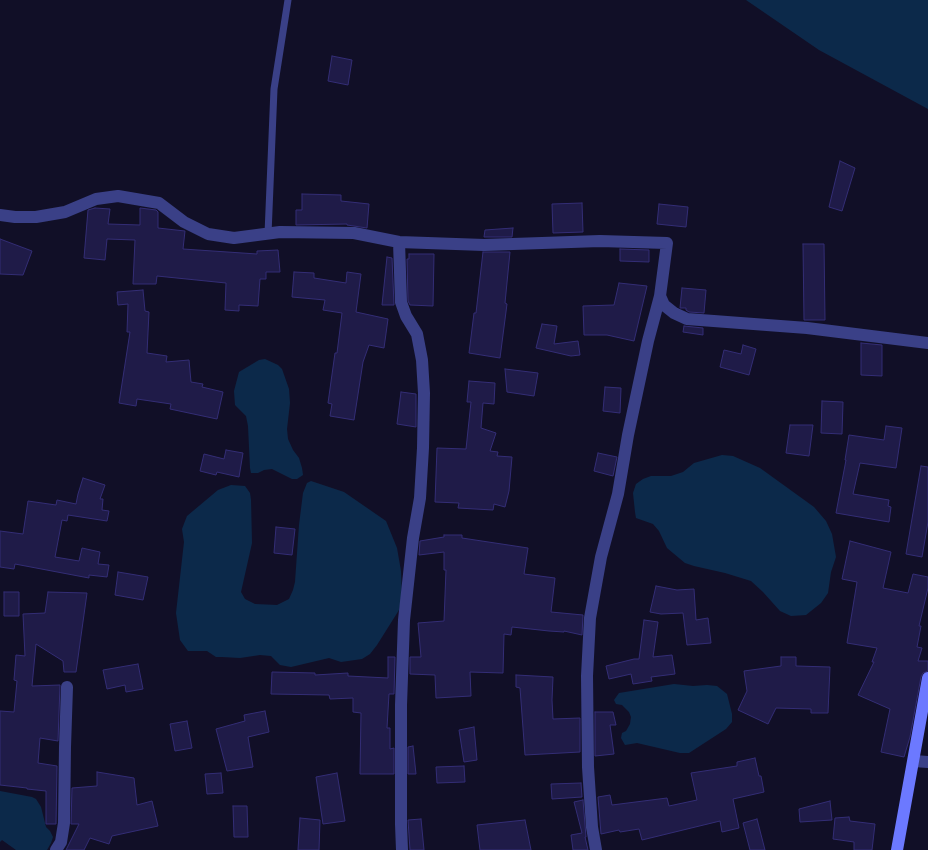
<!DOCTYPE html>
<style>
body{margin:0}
canvas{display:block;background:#110f27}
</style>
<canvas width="928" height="850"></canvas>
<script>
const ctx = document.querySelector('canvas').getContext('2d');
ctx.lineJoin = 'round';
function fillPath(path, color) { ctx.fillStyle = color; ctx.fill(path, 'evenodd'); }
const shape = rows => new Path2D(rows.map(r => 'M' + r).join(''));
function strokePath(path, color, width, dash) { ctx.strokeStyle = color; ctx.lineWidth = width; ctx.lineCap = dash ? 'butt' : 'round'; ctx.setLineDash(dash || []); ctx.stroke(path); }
fillPath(shape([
 [746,0,928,0,928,109,819,50],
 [265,359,278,365,282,369,289,389,290,403,287,429,288,439,293,450,299,458,302,468,303,475,297,479,292,479,272,469,264,470,258,473,251,473,250,468,248,426,246,416,235,405,234,391,239,372,259,360],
 [722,455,733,456,760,468,814,507,826,521,832,534,836,557,831,572,828,593,821,603,806,615,791,616,780,611,763,592,751,581,725,573,694,566,685,563,667,548,659,531,653,524,636,518,635,512,633,493,636,484,643,479,651,476,671,476,683,472,694,463],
 [311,481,344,492,386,521,397,548,401,571,402,597,399,610,377,645,370,654,362,659,341,662,329,658,291,667,280,665,271,656,260,655,240,658,222,657,216,657,207,651,188,651,180,640,176,613,184,542,182,529,187,516,218,490,231,485,245,486,250,493,251,500,252,543,241,592,245,599,255,604,277,605,289,599,293,590,295,582,299,525,303,493,307,483],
 [674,684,693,686,707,685,717,686,727,694,732,714,732,722,726,729,689,753,680,753,637,743,625,745,621,738,622,733,626,731,630,724,631,717,629,712,622,705,616,704,614,700,619,693],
 [0,791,32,797,36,799,41,807,46,827,50,831,53,837,51,843,47,850,16,850,2,840,0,842]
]), '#0c294a');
const building = shape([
 [332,56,352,60,348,85,328,81,332,56],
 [840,161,855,168,842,211,829,207,840,161],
 [302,194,341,195,341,201,369,204,367,228,347,225,347,224,296,225,296,210,302,210,302,194],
 [582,203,583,232,553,233,552,204,582,203],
 [659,204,688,207,686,227,657,224,659,204],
 [95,208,110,209,108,224,140,225,140,208,156,210,158,212,158,228,185,231,183,249,257,254,257,251,278,250,280,272,266,272,266,279,260,279,258,306,239,305,239,311,225,310,226,283,157,276,156,284,133,284,135,240,107,239,105,260,84,258,88,210,95,208],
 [513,228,512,237,484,237,485,230,513,228],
 [0,239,32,251,23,275,0,274,0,239],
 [803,244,824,244,825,320,804,320,803,244],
 [620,249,649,250,649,262,620,261,620,249],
 [483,252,510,252,505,303,507,304,500,358,469,353,474,313,476,313,483,252],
 [409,254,434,254,433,306,410,305,408,301,407,259,409,259,409,254],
 [387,257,392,258,394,305,382,305,387,257],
 [294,272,314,273,314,278,346,283,347,272,361,274,356,312,388,319,384,348,369,345,363,362,354,420,330,416,332,404,328,403,335,353,337,353,342,313,323,310,325,300,292,297,294,272],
 [619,283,647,286,634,341,607,335,584,335,583,306,614,305,619,283],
 [682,288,706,290,704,313,689,312,686,310,686,308,680,308,682,288],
 [143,290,145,311,149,312,147,353,167,356,166,362,189,360,191,382,203,384,202,387,223,392,217,419,170,409,171,404,137,399,136,406,119,403,130,332,127,332,128,304,118,305,117,292,143,290],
 [542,324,557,326,554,344,578,341,580,355,571,356,536,348,542,324],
 [684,326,703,328,703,335,683,332,684,326],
 [861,343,882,345,882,376,861,375,861,343],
 [743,345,756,349,749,375,720,367,724,350,741,354,743,345],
 [505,369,538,373,534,396,507,392,505,369],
 [469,381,495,383,494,404,483,403,481,428,496,433,490,451,498,452,497,456,512,457,509,491,505,507,494,504,493,510,458,508,459,503,435,502,437,448,466,449,471,402,467,402,469,381],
 [605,387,621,388,620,413,603,411,605,387],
 [401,392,416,394,416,427,397,424,401,392],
 [822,401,843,402,842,434,821,433,822,401],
 [790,425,813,425,809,456,786,453,790,425],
 [886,426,902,428,896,468,860,463,853,494,889,500,888,506,891,507,889,522,836,513,846,460,845,460,849,435,884,440,886,426],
 [226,450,243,453,239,477,217,472,216,475,200,471,204,454,224,459,226,450],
 [598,453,617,457,613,476,594,471,598,453],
 [921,466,928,467,928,522,922,557,906,554,921,466],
 [83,478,105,485,100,499,103,499,102,510,109,511,107,521,68,515,67,521,62,520,55,557,79,561,82,548,100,552,98,564,109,565,107,577,89,575,89,578,15,564,14,569,0,567,0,531,23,534,28,501,56,505,57,500,76,504,78,494,83,478],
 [276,527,295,529,292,555,274,553,276,527],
 [444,535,462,535,462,538,528,548,524,574,555,578,551,612,583,615,582,635,564,631,564,632,549,631,512,627,511,635,504,634,503,673,470,672,471,696,436,698,435,675,410,674,410,657,421,657,418,623,444,621,446,570,444,570,444,552,419,555,420,541,444,537,444,535],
 [850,541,891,552,883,588,908,593,913,574,928,577,928,588,919,626,921,626,917,647,922,648,918,661,928,661,928,671,923,673,921,677,910,737,904,757,881,752,890,709,858,695,874,662,872,662,877,648,847,643,857,582,842,579,850,541],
 [118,572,148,577,143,600,115,595,118,572],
 [656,586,677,590,694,589,696,620,708,618,711,643,687,645,683,613,661,614,650,612,656,586],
 [4,592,19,592,19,616,4,616,4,592],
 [48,592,87,593,76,672,64,672,63,661,36,644,32,686,60,685,58,741,40,738,38,763,57,766,56,824,46,824,46,791,27,789,27,788,0,785,0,711,14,712,17,681,14,680,16,655,25,656,23,614,45,613,48,592],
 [644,620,658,622,653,657,672,655,675,674,651,677,652,681,633,684,631,674,609,679,606,666,634,659,639,659,644,620],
 [388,657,395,657,394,694,389,694,387,728,390,728,390,749,394,748,394,774,360,774,361,713,353,712,353,698,330,699,329,695,271,694,272,672,315,673,315,675,348,673,348,676,388,678,388,657],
 [781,657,796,657,796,666,830,667,828,713,811,713,811,709,776,708,768,724,738,710,747,691,744,671,781,666,781,657],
 [138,664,143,689,126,692,125,685,107,689,103,670,138,664],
 [516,675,553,677,552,700,553,719,580,718,580,752,525,755,520,688,516,687,516,675],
 [265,711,269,732,248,737,253,767,227,771,216,729,245,721,244,715,265,711],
 [595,712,613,712,616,725,610,725,614,754,595,756,595,712],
 [187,721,192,748,175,751,170,724,187,721],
 [474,727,477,760,464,762,459,730,474,727],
 [413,746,416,774,408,774,408,747,413,746],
 [755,758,759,776,761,776,764,792,733,799,739,828,722,832,720,821,642,840,639,829,620,832,619,830,601,834,598,797,610,795,612,805,667,798,669,806,697,800,691,773,737,766,737,762,755,758],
 [464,766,465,782,437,783,436,767,464,766],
 [97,772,134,778,137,805,152,801,158,826,112,836,109,844,90,838,84,850,66,850,79,824,71,824,72,788,97,786,97,772],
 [221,773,223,793,207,794,205,774,221,773],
 [337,773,345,821,323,824,316,777,337,773],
 [581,783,582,797,552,799,551,784,581,783],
 [583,800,586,837,585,837,588,850,573,850,571,835,582,833,574,802,583,800],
 [830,801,832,820,800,822,799,809,830,801],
 [233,806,247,806,248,837,234,837,233,806],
 [849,817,850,821,875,824,872,850,854,850,854,842,833,839,835,818,849,817],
 [300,818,320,820,319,850,298,850,300,818],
 [421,819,424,850,410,850,408,820,421,819],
 [757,819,765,850,750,850,743,823,757,819],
 [525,820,531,850,480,850,477,825,525,820]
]);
fillPath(building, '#1f1b48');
strokePath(building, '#332d75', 1);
strokePath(shape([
 [268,234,274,89,288,0]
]), '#3a4087', 7);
strokePath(shape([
 [0,215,15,217,36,217,65,212,96,199,118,196,159,203,184,222,208,234,234,238,280,232,354,233,399,242,484,245,600,241,667,243,660,296,648,341,628,435,618,494,601,557,590,618,587,676,588,767,592,827,596,850],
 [399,242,401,302,406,316,417,334,422,360,424,393,423,448,420,498,413,538,404,620,401,705,401,824,402,850],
 [660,296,664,305,674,313,687,319,807,328,928,343],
 [914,761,928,762],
 [56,850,61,842,64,823,65,747,67,687]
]), '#3a4087', 12);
strokePath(shape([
 [897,850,928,678]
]), '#6c79ff', 12);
</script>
